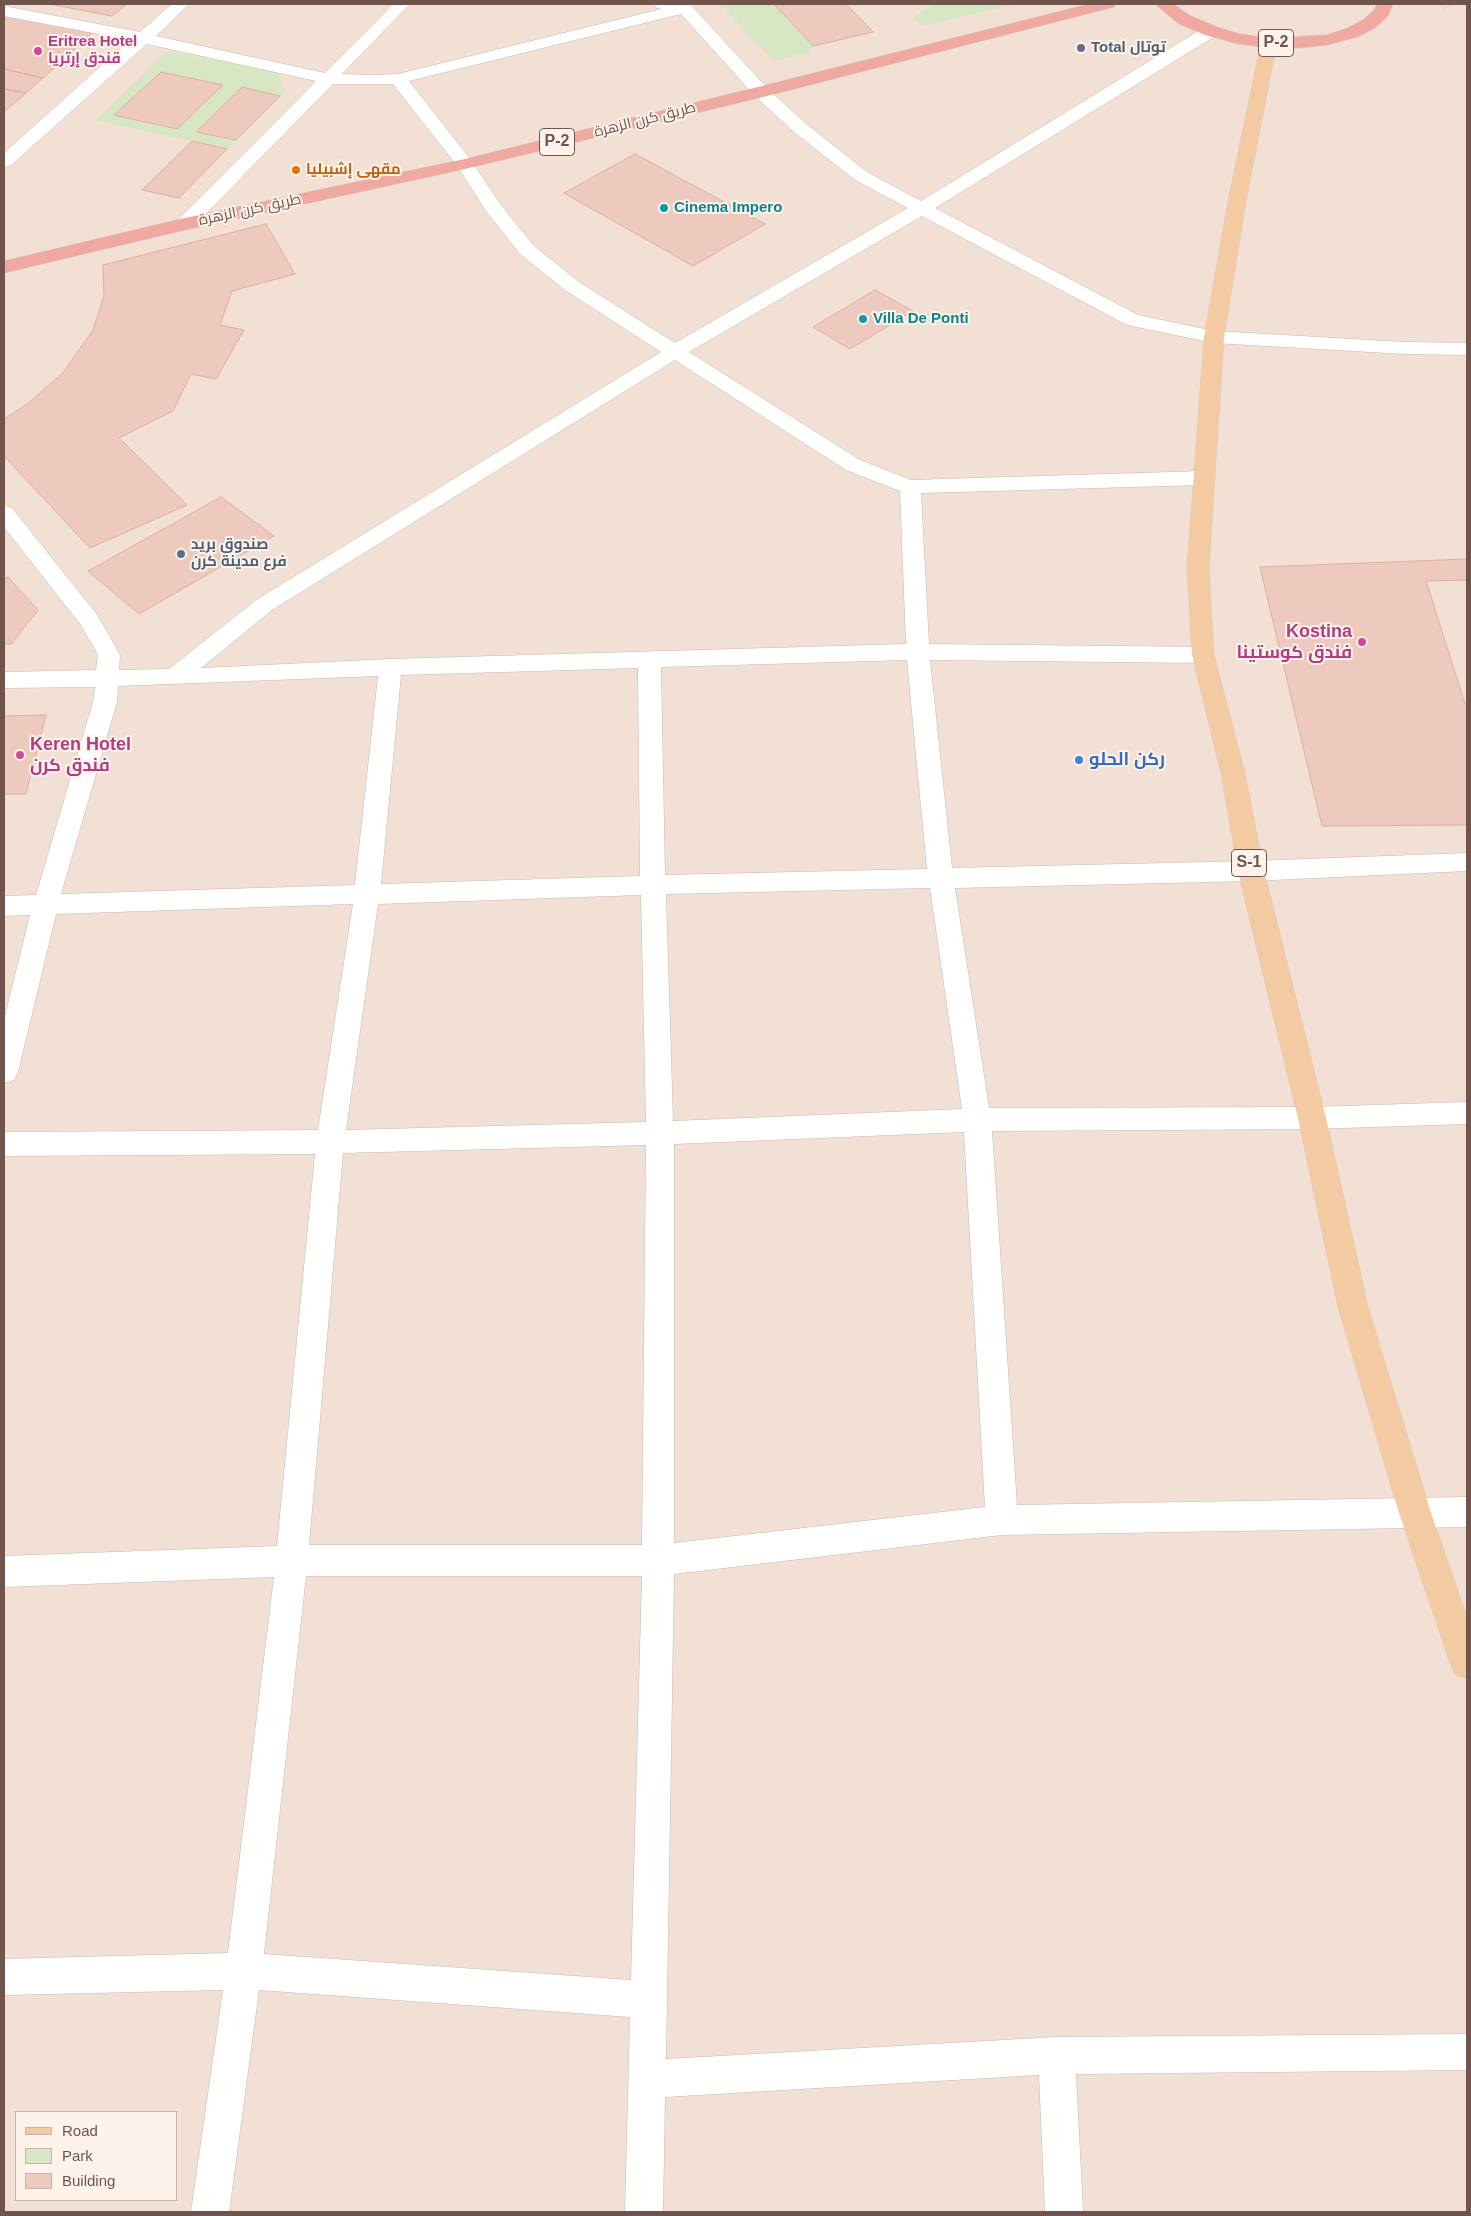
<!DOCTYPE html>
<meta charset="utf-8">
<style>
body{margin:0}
#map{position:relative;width:1471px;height:2216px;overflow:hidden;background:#faefe4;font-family:Helvetica,sans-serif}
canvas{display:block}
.frame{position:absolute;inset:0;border:5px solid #71544c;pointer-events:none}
.legend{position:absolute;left:15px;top:2111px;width:162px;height:90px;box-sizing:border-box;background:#fef3ea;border:1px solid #c6b3ab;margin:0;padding:6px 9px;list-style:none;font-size:15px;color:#71544c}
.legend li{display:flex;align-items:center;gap:10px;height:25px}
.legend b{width:25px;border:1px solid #c6b3ab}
</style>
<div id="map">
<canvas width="1471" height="2216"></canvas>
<div class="frame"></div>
<ul class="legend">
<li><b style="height:6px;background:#f4caa2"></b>Road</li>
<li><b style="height:14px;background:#d7e7c4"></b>Park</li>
<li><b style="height:14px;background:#eecabe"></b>Building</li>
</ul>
</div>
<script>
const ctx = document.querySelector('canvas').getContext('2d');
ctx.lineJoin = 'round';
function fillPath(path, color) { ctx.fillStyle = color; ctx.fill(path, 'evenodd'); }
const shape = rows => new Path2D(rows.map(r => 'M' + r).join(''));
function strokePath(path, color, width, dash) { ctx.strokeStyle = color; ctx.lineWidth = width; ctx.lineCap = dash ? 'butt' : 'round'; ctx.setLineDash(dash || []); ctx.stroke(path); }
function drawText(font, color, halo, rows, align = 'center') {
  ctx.font = font + ' Helvetica,Cairo,sans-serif'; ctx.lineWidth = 4; ctx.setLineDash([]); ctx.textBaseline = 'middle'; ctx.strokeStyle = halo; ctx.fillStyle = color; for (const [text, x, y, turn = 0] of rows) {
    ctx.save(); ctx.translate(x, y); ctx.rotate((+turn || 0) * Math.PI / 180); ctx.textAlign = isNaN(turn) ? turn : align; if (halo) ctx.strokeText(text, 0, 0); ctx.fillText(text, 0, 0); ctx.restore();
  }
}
fillPath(shape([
 [4,4,1467,4,1467,2212,4,2212],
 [16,2112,176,2112,176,2200,16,2200]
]), '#f1e0d3');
fillPath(shape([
 [720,4,774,4,813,46,810,52,774,61],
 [934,4,1016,4,922,26,912,18],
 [168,51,275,72,285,91,227,149,95,120]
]), '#d7e7c4');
const building = shape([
 [49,4,127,4,112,16,49,4],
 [774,4,846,4,873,32,813,46,774,4],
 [4,14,92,33,43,78,4,69,4,14],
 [4,69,43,78,26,93,4,89,4,69],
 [161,72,223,85,177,129,114,115,161,72],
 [242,87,280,96,236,140,196,132,242,87],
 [4,89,26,93,4,112,4,89],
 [192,141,227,149,179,198,142,190,192,141],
 [635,154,765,224,693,266,564,193,635,154],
 [266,224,295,274,232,291,220,325,244,330,216,379,191,374,173,411,119,438,187,505,90,548,4,456,4,419,26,405,62,374,93,330,104,296,103,265,266,224],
 [875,290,913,311,850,349,813,327,875,290],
 [221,497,274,536,139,614,88,571,221,497],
 [1467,559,1467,580,1426,581,1465,704,1467,704,1467,825,1322,826,1260,567,1467,559],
 [8,577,38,610,11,644,4,644,4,579,8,577],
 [46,715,26,794,4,794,4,716,46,715]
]);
fillPath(building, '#eecabe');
strokePath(building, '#dfafa0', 1);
const minor = shape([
 [172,4,189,4,156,36,325,73,393,4,410,4,342,74,373,75,398,74,661,9,655,7,653,4,690,4,767,88,805,123,867,172,921,201,1205,27,1217,27,1219,31,1217,35,935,208,1138,315,1214,331,1405,342,1467,343,1467,355,1405,354,1214,343,1132,326,1125,324,922,216,689,352,860,460,911,480,1203,471,1210,473,1214,478,1210,483,1203,485,921,493,929,644,1203,647,1211,649,1214,655,1211,661,1203,663,930,660,952,868,1251,861,1467,853,1467,871,1251,881,955,888,989,1108,1312,1107,1467,1102,1467,1124,1312,1129,992,1131,1017,1505,1467,1497,1467,1527,1002,1535,674,1574,666,2059,1057,2037,1467,2034,1467,2070,1076,2074,1083,2212,1045,2212,1039,2075,665,2097,663,2212,625,2212,630,2017,259,1990,229,2212,191,2212,223,1990,4,1995,4,1959,228,1953,274,1577,4,1587,4,1556,277,1546,315,1154,4,1156,4,1132,318,1130,353,904,56,914,18,1072,14,1080,4,1083,4,1020,30,915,4,916,4,896,36,895,93,702,95,687,4,688,4,672,96,670,98,655,81,625,4,527,4,506,12,508,98,616,120,655,119,670,169,669,256,600,661,352,565,290,520,254,486,211,458,167,393,84,333,84,192,228,185,230,178,228,176,224,178,220,316,81,147,44,10,166,4,167,4,153,130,40,4,16,4,6,140,32,172,4],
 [681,14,755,96,793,131,855,180,908,208,675,343,579,282,534,246,500,204,471,160,409,81,681,14],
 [675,360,846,470,900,491,906,644,390,659,201,668,272,610,675,360],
 [907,660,927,869,665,875,661,667,907,660],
 [638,668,640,876,381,884,401,675,638,668],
 [378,676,355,885,61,894,117,702,118,686,378,676],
 [930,888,962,1109,673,1121,666,894,930,888],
 [641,895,646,1122,346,1130,378,904,641,895],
 [964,1132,985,1507,674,1543,674,1144,964,1132],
 [646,1145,642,1545,309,1545,343,1153,646,1145],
 [306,1576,642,1576,631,1980,264,1954,306,1576]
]);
const major = shape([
 [1269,38,1275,39,1277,43,1246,201,1224,337,1209,568,1214,655,1245,773,1264,871,1326,1118,1368,1307,1431,1513,1467,1617,1467,1679,1455,1675,1450,1663,1399,1513,1338,1307,1298,1118,1238,871,1221,773,1192,655,1187,568,1204,337,1228,201,1261,43,1263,39,1269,38]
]);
const highway = shape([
 [1089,4,1116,4,1114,7,767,96,465,169,185,230,4,273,4,261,185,218,465,159,758,87,1089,4],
 [1155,4,1173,4,1191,16,1217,27,1240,34,1269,38,1326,35,1345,29,1363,20,1374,10,1377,4,1393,4,1388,16,1375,28,1357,37,1327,45,1299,48,1269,48,1239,44,1205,35,1179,24,1155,4]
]);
strokePath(minor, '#cdb8af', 1);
strokePath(major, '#d7cfcd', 1);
strokePath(highway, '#d7cfcd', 1);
strokePath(shape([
 [1444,8,1454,4]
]), '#d2aea2', 2, [0.5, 2.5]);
fillPath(minor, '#fff');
fillPath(major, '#f4caa2');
fillPath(highway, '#f0a9a0');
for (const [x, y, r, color] of [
 [1081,48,5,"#5c6f8a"],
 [38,51,5,"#d1479c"],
 [296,170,5,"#e8710a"],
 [664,208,5,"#0f9aa8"],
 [863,319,5,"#0f9aa8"],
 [181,554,5,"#5c6f8a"],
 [1362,642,5,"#d1479c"],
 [20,755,5,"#d1479c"],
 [1079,760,5,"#3f7fe0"]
]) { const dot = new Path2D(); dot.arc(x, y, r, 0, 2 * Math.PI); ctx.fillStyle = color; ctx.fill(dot); strokePath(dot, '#fef3ea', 2); }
drawText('bold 15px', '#b23c85', '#fef3ea', [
 ["Eritrea Hotel",48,42],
 ["قندق إرتريا",48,59]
], 'left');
drawText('bold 15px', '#4e5e75', '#fef3ea', [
 ["Total توتال",1091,48],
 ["صندوق بريد",191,545],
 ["فرع مدينة كرن",191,562]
], 'left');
drawText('15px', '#71544c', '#fef3ea', [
 ["طريق كرن الزهرة",645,120,-14],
 ["طريق كرن الزهرة",250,210,-12]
]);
drawText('bold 15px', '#c56008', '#fef3ea', [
 ["مقهى إشبيليا",306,170]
], 'left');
drawText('bold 15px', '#0d838f', '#fef3ea', [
 ["Cinema Impero",674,208],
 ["Villa De Ponti",873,319]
], 'left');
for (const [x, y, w] of [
 [1276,43,35],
 [557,142,35],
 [1249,863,35]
]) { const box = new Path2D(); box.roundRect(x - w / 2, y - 13.5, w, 27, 4); ctx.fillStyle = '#fef3ea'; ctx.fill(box); strokePath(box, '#71544c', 1); }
drawText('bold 16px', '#71544c', null, [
 ["P-2",1276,43],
 ["P-2",557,142],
 ["S-1",1249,863]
]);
drawText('bold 18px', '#b23c85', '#fef3ea', [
 ["Kostina",1352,632],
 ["فندق كوستينا",1352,653],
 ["Keren Hotel",30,745,"left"],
 ["فندق كرن",30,766,"left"]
], 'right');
drawText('bold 18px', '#366cbe', '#fef3ea', [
 ["ركن الحلو",1089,760]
], 'left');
</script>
